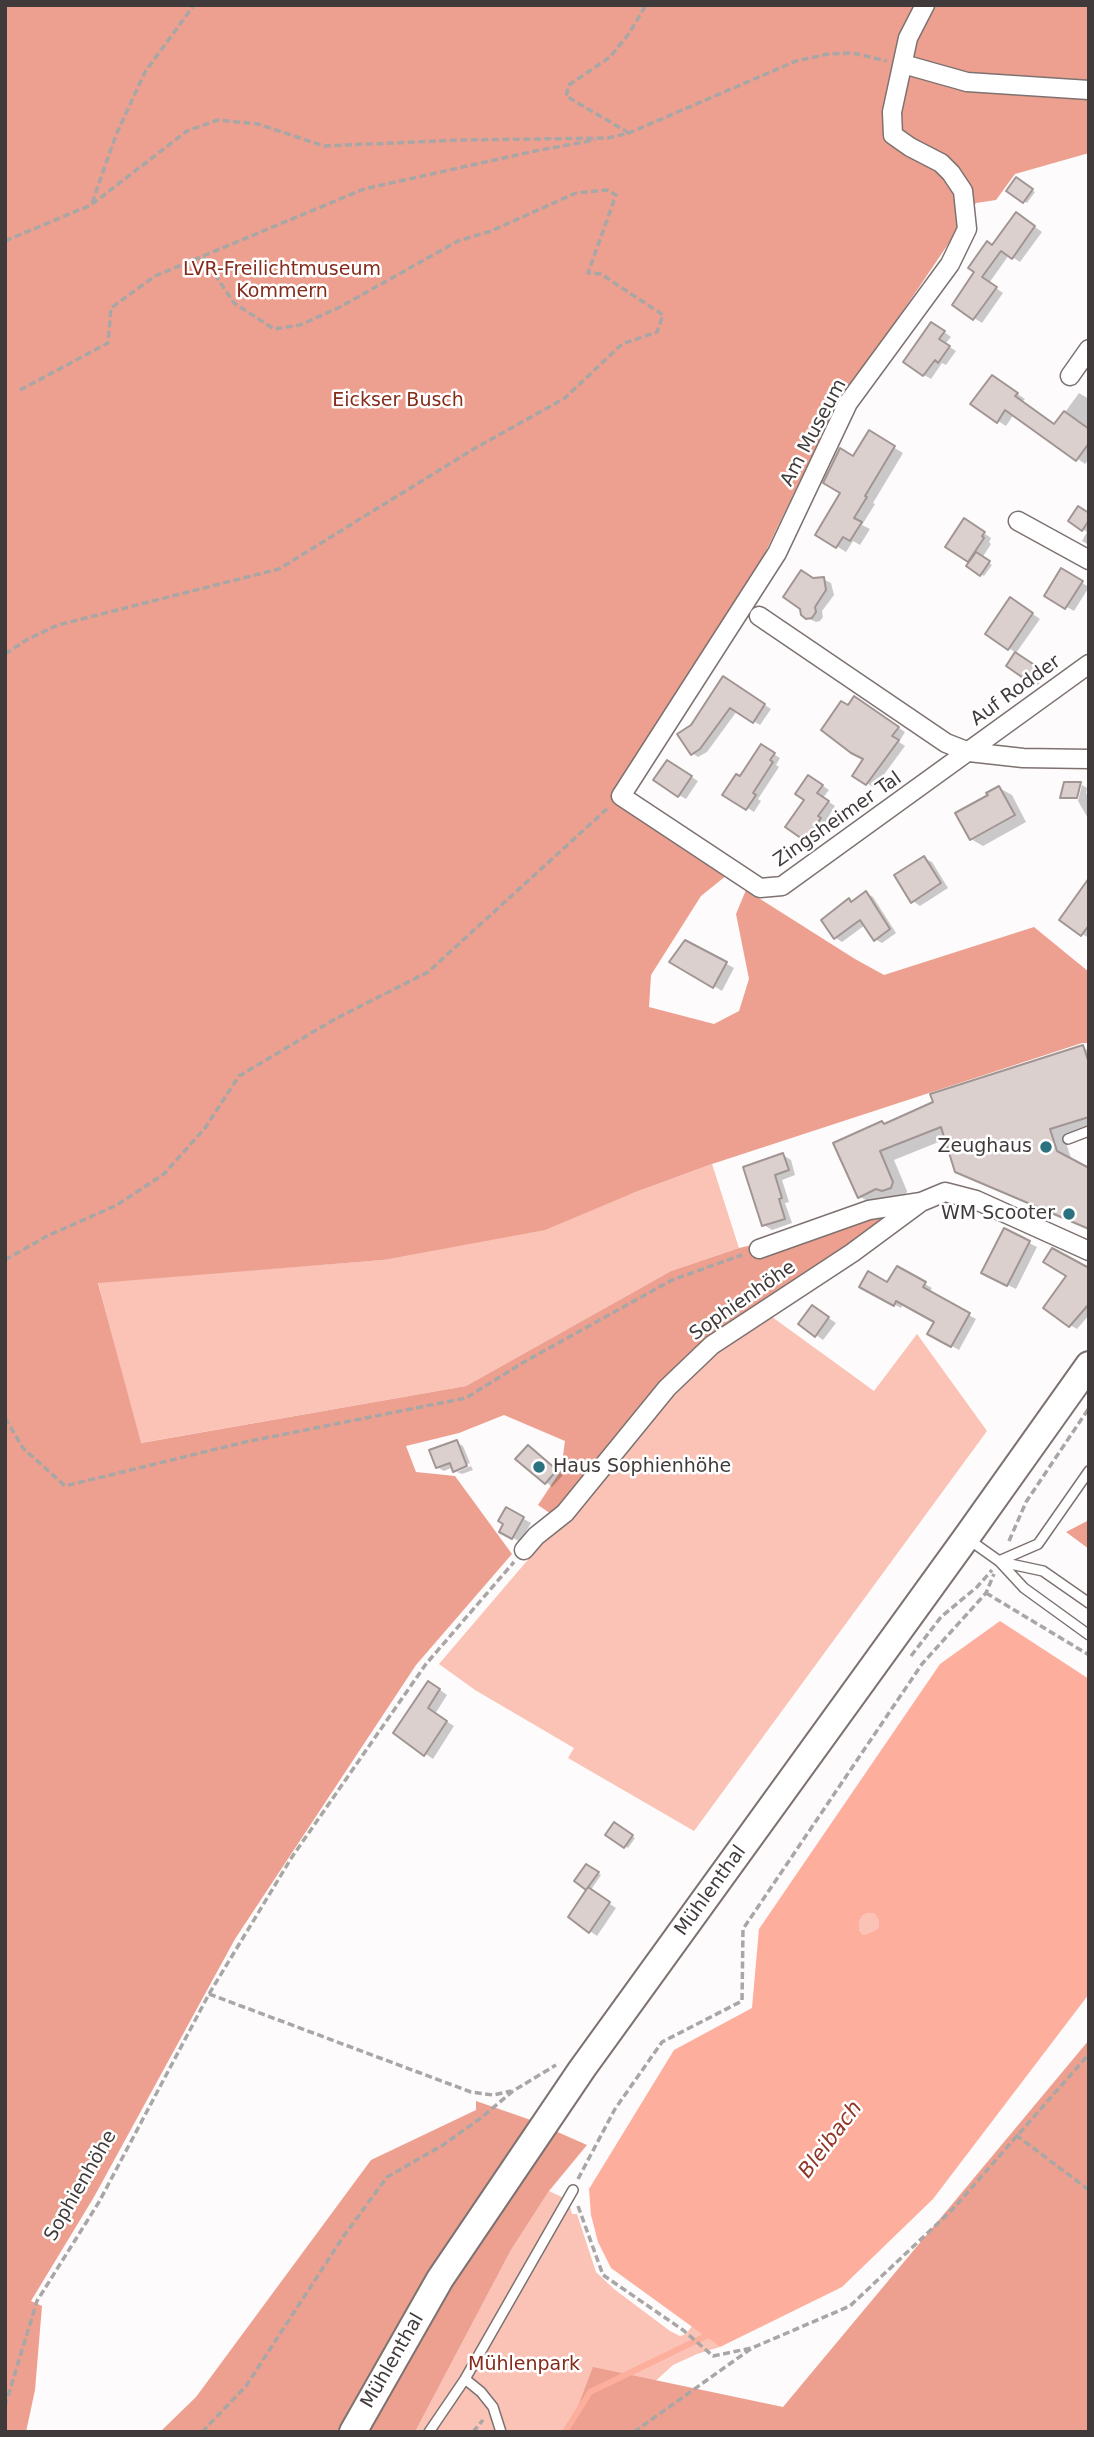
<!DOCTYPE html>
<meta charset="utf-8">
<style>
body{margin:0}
#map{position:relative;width:1094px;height:2437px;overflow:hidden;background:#fdfbfb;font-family:"DejaVu Sans",sans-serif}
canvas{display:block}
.frame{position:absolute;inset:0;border:7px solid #403b3a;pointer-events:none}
</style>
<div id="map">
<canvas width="1094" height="2437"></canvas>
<div class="frame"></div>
</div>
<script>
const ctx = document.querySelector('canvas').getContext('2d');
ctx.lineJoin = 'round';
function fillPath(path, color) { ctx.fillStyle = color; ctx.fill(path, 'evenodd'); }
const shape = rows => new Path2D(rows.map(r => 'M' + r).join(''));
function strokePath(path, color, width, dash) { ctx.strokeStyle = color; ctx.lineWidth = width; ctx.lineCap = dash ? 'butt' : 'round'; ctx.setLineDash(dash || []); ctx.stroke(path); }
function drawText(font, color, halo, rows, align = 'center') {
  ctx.font = font + ' "DejaVu Sans",sans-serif'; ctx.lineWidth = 5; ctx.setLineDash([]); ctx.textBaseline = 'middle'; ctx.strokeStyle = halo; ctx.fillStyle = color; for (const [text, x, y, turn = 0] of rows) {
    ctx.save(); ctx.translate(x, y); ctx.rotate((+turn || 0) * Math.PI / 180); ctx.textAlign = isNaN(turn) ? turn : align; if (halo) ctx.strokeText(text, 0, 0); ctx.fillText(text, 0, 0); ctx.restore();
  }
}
fillPath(shape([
 [712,1164,739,1248,671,1271,466,1386,140,1443,98,1282,383,1260,633,1193],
 [768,1314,874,1391,917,1334,987,1431,694,1831,568,1758,574,1748,475,1690,439,1664,671,1392,711,1350],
 [868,1913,874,1913,880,1920,879,1927,874,1931,863,1935,859,1930,859,1923,862,1916],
 [549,2191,568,2200,572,2214,577,2214,596,2272,614,2289,670,2331,680,2336,686,2334,692,2326,720,2347,697,2354,673,2365,649,2387,581,2432,415,2432,511,2250]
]), '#fbc2b6');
fillPath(shape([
 [5,5,1089,5,1089,153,1015,174,996,200,976,203,890,330,838,402,763,557,619,792,727,875,701,896,651,975,649,1007,714,1024,739,1011,749,979,736,914,746,890,855,959,884,975,1034,927,1089,972,1089,1043,1082,1043,712,1164,633,1193,545,1230,383,1260,98,1283,141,1443,466,1386,671,1271,739,1248,887,1214,889,1222,733,1324,554,1516,538,1505,561,1470,565,1441,504,1415,459,1433,406,1446,416,1472,455,1476,512,1554,416,1665,235,1939,94,2197,31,2301,42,2306,35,2390,26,2432,5,2432],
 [1089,1520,1089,1549,1066,1532],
 [1089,2040,1089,2432,568,2432,593,2367,783,2407],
 [476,2101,528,2119,587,2145,549,2191,511,2250,415,2432,160,2432,196,2397,371,2160,476,2110]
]), '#eda08f');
fillPath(shape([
 [1000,1621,1089,1679,1089,1994,933,2199,842,2287,720,2347,611,2268,598,2242,591,2215,589,2189,674,2050,752,2008,759,1929,940,1664],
 [868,1913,874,1913,879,1920,879,1927,874,1931,863,1935,859,1930,859,1923,862,1916]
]), '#fdae9d');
fillPath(shape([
 [1016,179,1035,192,1027,203,1008,191],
 [1024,219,1042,232,1020,262,1009,255,989,283,1003,293,982,323,954,305,993,247],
 [939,328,951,337,945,344,956,351,946,365,942,363,931,379,924,375],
 [1000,382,1025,399,1022,402,1055,426,1079,393,1089,399,1089,459,1085,464,1014,414,1006,426,998,421],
 [870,433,903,453,873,503,875,504,862,525,870,529,860,545,853,541,846,552,817,534,842,493,854,458],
 [1089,514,1089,545,1082,541,1087,532,1070,521],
 [972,525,991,538,989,542,991,544,982,558,992,565,984,576,968,566,971,562,947,546],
 [1061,571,1089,587,1074,611,1046,595],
 [823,579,831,583,834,595,822,611,823,617,820,621,816,622,807,618,801,608,814,580],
 [1018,604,1040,619,1016,653,1009,648],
 [1024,658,1046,674,1038,685,1008,665],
 [730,682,771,709,760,725,737,711,707,752,698,757,692,753,692,726],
 [862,703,905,732,899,742,905,746,874,788,867,783,866,759,849,707],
 [761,746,780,758,776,765,779,767,758,799,761,801,754,812,725,794,740,778],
 [679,769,698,781,686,799,679,795],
 [816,781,829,790,823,798,835,806,813,843,806,839,806,799],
 [1082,785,1087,788,1086,794,1089,793,1089,820,1078,801],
 [999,788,1012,795,1026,822,983,846,971,839,990,796],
 [924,858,932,862,948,888,920,906,913,901],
 [1089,881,1089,938,1082,934],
 [866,893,873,897,896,933,882,943,875,939,865,925,842,942,836,938,849,901,853,903],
 [686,942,734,968,722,991,672,961],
 [1083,1047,1089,1051,1089,1129,1064,1137,1072,1161,1089,1168,1089,1229,972,1180,956,1171,946,1139,894,1160,907,1191,905,1196,898,1199,892,1197,874,1205,859,1196,882,1122,886,1125],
 [783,1155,791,1160,795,1175,782,1180,789,1202,785,1203,792,1223,772,1230,764,1225,745,1168],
 [1004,1230,1037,1247,1016,1289,991,1277],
 [897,1268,932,1288,929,1293,976,1319,959,1350,930,1334,936,1322,904,1303,901,1308,861,1286,888,1284],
 [1089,1271,1089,1315,1077,1329,1070,1325],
 [820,1312,836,1323,823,1340,816,1335],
 [456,1442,463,1446,470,1463,457,1468,457,1472,454,1467,444,1471,437,1467],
 [528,1447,563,1475,552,1487,518,1459],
 [471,1466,473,1470,462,1474,457,1472],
 [506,1509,531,1523,520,1542,501,1531,505,1524],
 [436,1687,447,1695,435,1714,454,1726,433,1759,395,1733],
 [615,1824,635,1838,628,1848,608,1834],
 [586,1866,601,1875,590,1891,616,1908,597,1936,590,1931,589,1889,576,1881]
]), '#0003');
strokePath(shape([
 [565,2432,590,2392,706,2336,711,2330]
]), '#fdae9d', 6);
const building = shape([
 [1016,177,1033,189,1023,203,1006,191,1016,177],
 [1016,212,1035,226,1012,259,1001,251,982,277,997,287,973,320,952,305,974,272,968,268,987,241,992,245,1016,212],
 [931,322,945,331,939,339,950,346,938,363,935,360,923,376,903,362,931,322],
 [992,375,1018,393,1015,396,1054,424,1064,411,1089,429,1089,443,1076,461,1005,410,997,423,970,404,992,375],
 [869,430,895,446,865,496,867,497,854,518,862,522,850,541,843,537,836,548,815,535,840,493,823,483,840,448,853,456,869,430],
 [1078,506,1089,513,1089,520,1082,531,1068,521,1078,506],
 [964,518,985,532,982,536,984,538,968,562,945,547,964,518],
 [976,552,990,561,980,576,966,566,976,552],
 [1061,568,1083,581,1065,609,1044,596,1061,568],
 [801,570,813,578,824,577,826,590,815,607,816,612,812,618,806,619,801,615,800,609,783,597,801,570],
 [1010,597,1033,613,1008,650,985,634,1010,597],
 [1015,652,1039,668,1029,682,1006,666,1015,652],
 [723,676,765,704,753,723,730,708,700,749,691,755,677,734,691,725,723,676],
 [854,696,899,727,892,736,899,740,866,785,852,776,863,759,851,753,821,730,841,701,848,705,854,696],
 [761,744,775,753,770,760,773,762,753,793,756,795,746,810,722,795,736,774,740,776,761,744],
 [667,760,692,776,678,797,653,780,667,760],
 [808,775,823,785,817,793,829,801,818,816,821,818,805,841,785,827,804,800,795,794,808,775],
 [1064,782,1081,782,1077,798,1060,798,1064,782],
 [999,786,1015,815,970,840,955,813,988,795,986,793,999,786],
 [924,856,941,883,911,903,894,875,924,856],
 [1089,878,1089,925,1081,936,1059,920,1089,878],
 [866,891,890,929,874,941,860,920,834,939,821,920,849,898,851,902,866,891],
 [685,940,727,962,713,988,669,962,685,940],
 [1083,1045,1089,1063,1089,1117,1050,1129,1057,1151,1089,1168,1089,1229,955,1172,941,1127,880,1151,893,1182,891,1188,882,1191,876,1189,858,1198,833,1143,882,1121,884,1124,933,1102,930,1094,1083,1045],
 [783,1153,789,1170,775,1175,782,1198,779,1199,785,1219,762,1226,743,1167,783,1153],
 [1004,1228,1030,1241,1007,1286,981,1273,1004,1228],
 [1052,1248,1089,1268,1089,1304,1069,1327,1043,1308,1066,1276,1043,1262,1052,1248],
 [897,1266,926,1282,923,1287,970,1313,951,1347,927,1334,934,1322,896,1301,894,1306,859,1287,868,1271,887,1282,897,1266],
 [812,1305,829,1317,815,1337,798,1324,812,1305],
 [457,1440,467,1466,453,1472,450,1463,436,1468,429,1450,457,1440],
 [528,1445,557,1470,545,1484,515,1459,528,1445],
 [506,1507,524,1517,512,1539,499,1532,503,1524,498,1521,506,1507],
 [428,1681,440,1689,428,1708,447,1721,424,1756,393,1733,428,1681],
 [614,1822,633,1835,624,1848,605,1835,614,1822],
 [586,1864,599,1872,586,1890,574,1881,586,1864],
 [588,1887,610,1902,589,1933,568,1917,588,1887]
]);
fillPath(building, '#dcd0ce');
strokePath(building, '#a09593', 2);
const service = shape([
 [1068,1139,1089,1131],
 [968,1539,999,1561,1024,1588,1089,1635],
 [999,1561,1038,1544,1089,1471],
 [1001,1562,1043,1571,1089,1603],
 [465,2379,481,2392,493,2407,501,2432],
 [429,2432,465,2379,573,2190]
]);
const minor = shape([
 [925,5,908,38,892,112,893,135,910,147,941,163,951,173,963,191,967,229,950,264,848,403,777,553,621,796,760,888,782,886,1089,664],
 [903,64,967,82,1089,90],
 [1070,376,1089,349],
 [1018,521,1089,560],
 [759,616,946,743,969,752,1023,758,1089,759],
 [759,1249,869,1210,921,1202,945,1192,976,1200,1089,1251],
 [524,1550,536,1536,565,1513,667,1388,712,1345,852,1253,921,1202]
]);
const primary = shape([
 [353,2432,440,2279,582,2069,966,1538,1089,1365]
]);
strokePath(service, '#7d7270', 12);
strokePath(minor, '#7d7270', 21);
strokePath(primary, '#7d7270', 30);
strokePath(shape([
 [629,133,566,96,569,85,610,57,628,35,646,5],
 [92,203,116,135,145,72,194,5],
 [5,241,91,205,187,131,218,120,258,124,324,146,460,140,608,138,629,133,796,61,828,54,853,53,887,61],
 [20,390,108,343,111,308,155,276,364,189,535,151,595,140],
 [5,654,28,639,58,625,279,569,472,450,565,398,622,344,657,332,663,315,601,274,588,273,616,195,607,190,576,193,491,231,458,241,340,307,300,325,274,329,234,303,203,257],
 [5,1260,47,1236,117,1205,164,1174,205,1128,239,1076,335,1019,428,972,609,807],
 [5,1418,23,1448,65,1486,245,1442,466,1398,524,1362,672,1280,742,1255],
 [1009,1541,1026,1502,1089,1408],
 [986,1593,1089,1655],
 [911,1656,941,1617,977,1587,992,1570],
 [209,1994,471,2092,493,2095,511,2091],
 [1016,2135,1089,2190],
 [578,2179,615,2109,662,2042,742,2001,743,1929,922,1664,986,1593,994,1574],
 [578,2206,603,2275,683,2330,713,2356,752,2348],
 [5,2406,37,2301,99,2202,209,1994,292,1857,426,1664,514,1562],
 [202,2432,246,2386,343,2237,387,2177,443,2145,481,2118,513,2091,556,2065],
 [473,2432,483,2420],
 [634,2432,752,2348,850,2306,952,2210,1089,2054]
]), '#a9a6a6', 3.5, [7, 3.5]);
strokePath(service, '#fff', 9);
strokePath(minor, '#fff', 18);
strokePath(primary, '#fff', 26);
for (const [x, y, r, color] of [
 [1046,1147,7,"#2b717f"],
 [1069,1214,7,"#2b717f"],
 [539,1467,7,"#2b717f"]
]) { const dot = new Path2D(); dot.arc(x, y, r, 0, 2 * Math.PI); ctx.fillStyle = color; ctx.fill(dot); strokePath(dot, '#fff', 2.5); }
drawText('19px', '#842b1b', '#fff', [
 ["LVR-Freilichtmuseum",282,270],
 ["Kommern",282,292],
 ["Eickser Busch",398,401],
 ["Mühlenpark",524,2365]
]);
drawText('19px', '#403b3a', '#fff', [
 ["Am Museum",814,433,-62],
 ["Auf Rodder",1016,691,-36],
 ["Zingsheimer Tal",838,820,-35],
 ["Sophienhöhe",743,1301,-35],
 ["Mühlenthal",711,1891,-54],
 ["Sophienhöhe",81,2186,-60],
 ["Mühlenthal",393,2361,-60]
]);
drawText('19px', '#403b3a', '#fff', [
 ["Zeughaus",1032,1147],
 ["WM Scooter",1055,1214],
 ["Haus Sophienhöhe",553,1467,"left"]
], 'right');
drawText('italic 21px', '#913626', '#fff', [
 ["Bleibach",831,2140,-53]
]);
</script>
